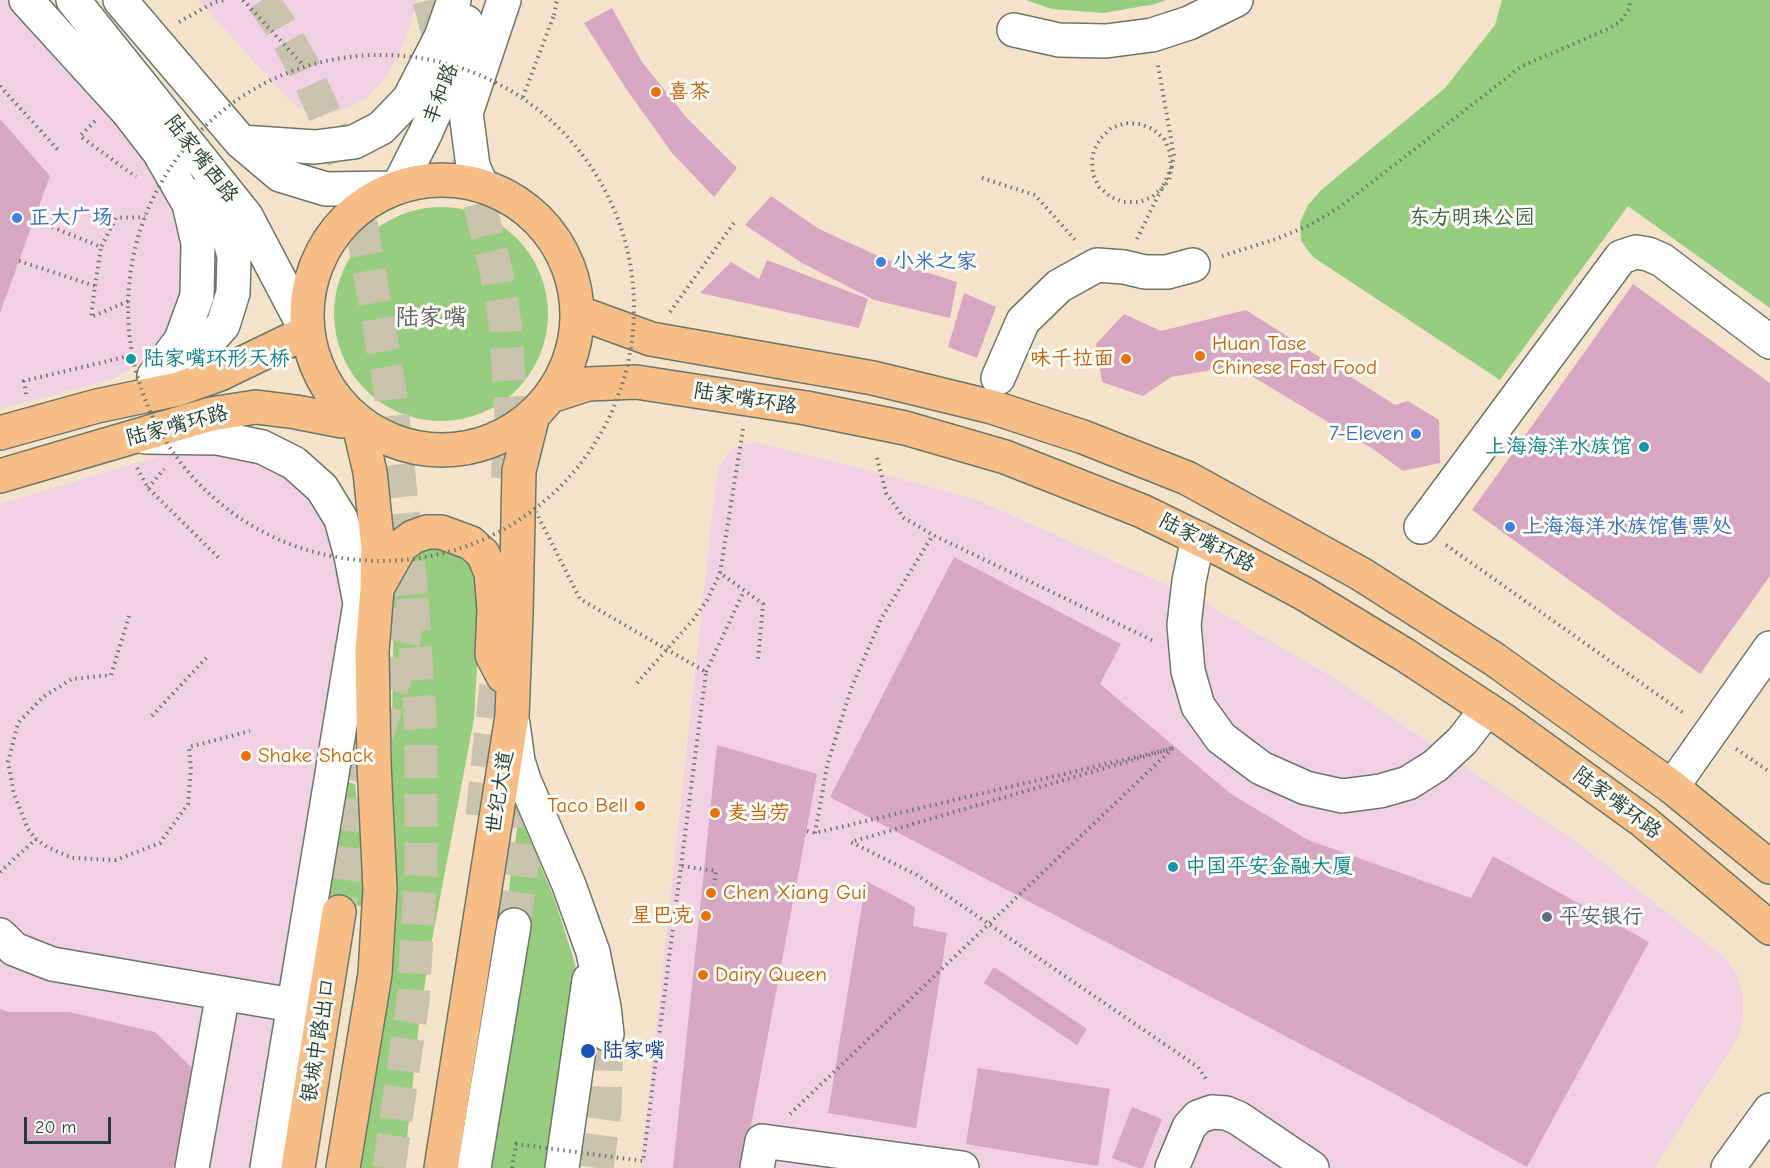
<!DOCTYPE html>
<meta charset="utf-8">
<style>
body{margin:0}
#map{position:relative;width:1770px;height:1168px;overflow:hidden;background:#f4e3ca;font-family:"Comic Neue",sans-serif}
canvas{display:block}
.scale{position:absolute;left:24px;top:1117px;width:87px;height:27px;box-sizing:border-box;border:3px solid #1f3d34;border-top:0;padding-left:8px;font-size:18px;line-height:21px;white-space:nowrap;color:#1f3d34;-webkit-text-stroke:4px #fdfcf7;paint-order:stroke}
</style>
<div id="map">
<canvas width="1770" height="1168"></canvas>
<div class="scale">20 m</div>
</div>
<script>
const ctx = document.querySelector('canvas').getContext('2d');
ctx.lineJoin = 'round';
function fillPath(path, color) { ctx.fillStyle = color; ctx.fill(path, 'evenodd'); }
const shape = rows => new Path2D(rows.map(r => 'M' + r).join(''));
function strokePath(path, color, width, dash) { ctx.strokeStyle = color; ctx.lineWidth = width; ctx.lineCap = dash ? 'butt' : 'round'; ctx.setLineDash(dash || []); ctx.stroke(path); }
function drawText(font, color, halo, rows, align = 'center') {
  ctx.font = font + ' "Comic Neue","LXGW WenKai TC",sans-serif'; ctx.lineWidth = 6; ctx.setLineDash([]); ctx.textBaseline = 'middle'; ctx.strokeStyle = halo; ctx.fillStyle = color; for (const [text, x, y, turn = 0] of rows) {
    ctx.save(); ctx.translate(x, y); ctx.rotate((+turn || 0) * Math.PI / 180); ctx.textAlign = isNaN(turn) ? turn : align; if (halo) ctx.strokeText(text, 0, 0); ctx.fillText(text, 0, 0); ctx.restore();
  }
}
fillPath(shape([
 [0,0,14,0,152,157,192,242,185,303,150,358,113,379,0,409],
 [198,0,418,0,405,40,387,76,366,98,350,107,330,113,317,113,303,110,291,102],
 [758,443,872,471,977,500,1196,598,1329,675,1574,840,1724,957,1737,974,1743,995,1743,1018,1739,1036,1654,1168,641,1168,715,489,719,468,729,451,742,444],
 [179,450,270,460,331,515,351,597,262,1168,0,1168,0,504]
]), '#f1d0e3');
fillPath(shape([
 [1026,0,1166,0,1155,4,1104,13,1052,9],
 [1502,0,1770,0,1770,308,1628,206,1500,380,1313,257,1301,241,1300,222,1308,205,1321,190,1445,88,1495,25],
 '334 314a107 107 0 1 1 214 0a107 107 0 1 1-214 0Z',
 [439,541,473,561,481,597,474,719,429,956,418,1032,404,1168,356,1168,391,801,394,587,413,548],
 [344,781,355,784,365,884,362,906,318,901],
 [519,814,554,898,574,960,580,990,569,1168,487,1168,505,919]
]), '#96cc7d');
fillPath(shape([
 [612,8,642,62,687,118,737,168,714,197,672,153,627,90,584,23],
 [0,119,50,176,0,313],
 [771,196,819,229,885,259,957,282,950,318,874,300,802,263,745,225],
 [767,260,868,299,859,328,700,293,731,262,759,279],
 [1633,284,1770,383,1770,576,1700,674,1472,510],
 [964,293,996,307,977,358,948,347],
 [1246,310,1395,405,1408,401,1439,420,1440,463,1403,471,1373,449,1235,366,1171,377,1143,396,1102,382,1096,344,1124,314,1161,331],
 [954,557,1121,644,1100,684,1231,794,1308,840,1471,898,1493,856,1649,942,1527,1167,1371,1081,830,797],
 [717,745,817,774,743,1168,673,1168],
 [866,881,915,907,913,926,947,933,916,1128,828,1113],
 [994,967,1087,1029,1077,1045,984,983],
 [0,1009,8,1012,69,1012,155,1032,195,1071,184,1147,173,1168,0,1168],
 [978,1068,1110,1089,1098,1166,966,1144],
 [1132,1107,1162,1119,1143,1168,1138,1168,1112,1158]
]), '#d6a6c3');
strokePath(shape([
 [514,925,527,829,528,783],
 [597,1168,605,1111,607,1034]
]), '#c9c2ac', 33, [33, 16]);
strokePath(shape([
 [482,816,500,646],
 [389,1168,413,1001,421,870,421,733,412,597]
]), '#c9c2ac', 33, [33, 16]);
strokePath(shape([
 [262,0,279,24,303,66,322,108,345,162,360,218,390,390,412,597,399,666,360,788,351,828,339,912],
 [429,0,444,56],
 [468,156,497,275,506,329,511,417,507,484]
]), '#c9c2ac', 33, [33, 16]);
const minor = shape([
 [26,0,128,112,159,152,189,204,198,243,197,296,181,340,154,376],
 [73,0,246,216,307,332],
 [120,0,241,142,280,175,326,189,391,188],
 [1014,30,1059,40,1106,41,1152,35,1189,23,1236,0],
 [241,142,315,147,354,142,381,128,409,99,441,37,454,0],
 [481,184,473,166,466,113,504,0],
 [399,185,426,132,447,84,466,22],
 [166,370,186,359,207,343,223,325,233,293,234,256,222,212,209,187],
 [998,378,1023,321,1059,286,1097,265,1124,267,1145,272,1167,272,1193,265],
 [145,437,218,438,262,447,294,463,322,488,341,519,351,556,364,624],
 [1421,527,1621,257,1636,252,1648,254,1662,260,1770,342],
 [1198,538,1189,581,1184,625,1188,671,1198,706,1221,738,1261,768,1306,788,1342,796,1380,791,1408,783,1435,766,1462,741,1487,709],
 [513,724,518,761,524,780,569,885,593,952,604,1007,607,1034],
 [1672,787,1770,648],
 [0,935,14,949,52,964,292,1005],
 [192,1168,223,993],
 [267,1168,360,604],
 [474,1168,514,925],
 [562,1168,589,980],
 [757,1168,762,1141,962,1168],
 [1172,1168,1189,1127,1198,1117,1212,1112,1226,1113,1238,1118,1312,1168],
 [1728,1168,1770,1110]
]);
const major = shape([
 '307 315a135 135 0 1 1 270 0a135 135 0 1 1-270 0Z',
 [577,312,651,339,873,378,992,407,1083,437,1187,478,1361,574,1494,659,1672,787,1770,867],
 [551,396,588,384,636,382,806,408,905,428,1005,457,1142,511,1222,550,1303,593,1405,655,1505,721,1643,821,1770,928],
 [0,433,97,406,178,389,220,374,307,332],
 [0,476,211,414,256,407,296,412,342,421,358,421],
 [379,585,401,546,413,537,427,532,441,532,471,543,483,554,491,573,494,609,492,655,503,676],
 [343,1168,375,974,380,889,374,763,372,651,377,589,378,548,370,472,358,421],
 [441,1168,512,716,516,614,519,471,533,415]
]);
const highway = shape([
 [298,1168,339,912]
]);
strokePath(minor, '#6a7768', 36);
strokePath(major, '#6a7768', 36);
strokePath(highway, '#6a7768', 36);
strokePath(shape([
 [554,15,557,0],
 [179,22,215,2,224,0],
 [0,86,59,151],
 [95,121,80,136,136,177],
 [982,178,1035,195,1076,241],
 [52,227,101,247,116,218,145,217],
 [1137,239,1151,210,1162,188,1171,169,1170,152,1164,139,1153,129,1140,124,1126,123,1111,128,1101,138,1094,150,1092,160,1093,174,1099,187,1111,197,1123,202,1140,202,1152,197,1162,188,1169,180,1174,156,1158,65],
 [1222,256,1276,239,1310,225,1340,207,1522,66,1608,29,1620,22,1629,9,1630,0],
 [19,261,95,286,91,317,129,301],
 [95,286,101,247],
 [670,312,736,220],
 [26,394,24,381,129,356],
 [743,429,720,573,763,604,758,660],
 [877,458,886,493,904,518,933,535,1156,642],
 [137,468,148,488,221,560],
 [148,488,164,469],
 [1446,545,1685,714],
 [129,616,111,675,72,679,43,697,18,723,8,762,14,794,28,829,36,839,47,847,72,858,116,860,160,843,188,804,191,770,189,747,250,731],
 [706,672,744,591],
 [637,683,693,620,707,600,720,573],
 [152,716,207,657],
 [1736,749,1770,772],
 [807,831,815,833,1174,748,851,842,917,875,1198,1067,1208,1082],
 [815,833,827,766,851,689,882,617,933,535],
 [682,866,716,871,714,885],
 [0,872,36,839],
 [790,1114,1173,748]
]), '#6a7768', 4, [1.5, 4.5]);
strokePath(minor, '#fff', 33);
strokePath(major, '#f6be86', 33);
strokePath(highway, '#f6be86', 33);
strokePath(shape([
 [243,0,304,66],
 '128 308a253 253 0 1 1 506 0a253 253 0 1 1-506 0Z',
 [523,97,554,15],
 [512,1168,516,1144,643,1161,706,672,580,599,536,512]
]), '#6a7768', 4, [1.5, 4.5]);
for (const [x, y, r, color] of [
 [656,92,6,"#e8710a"],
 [17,218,6,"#3f7fe0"],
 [881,262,6,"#3f7fe0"],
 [1200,356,6,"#e8710a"],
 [131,359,6,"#0f9aa8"],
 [1126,359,6,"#e8710a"],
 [1416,434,6,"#3f7fe0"],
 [1644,447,6,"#0f9aa8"],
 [1510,527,6,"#3f7fe0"],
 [246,756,6,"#e8710a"],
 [640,806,6,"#e8710a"],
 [715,813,6,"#e8710a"],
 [1173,867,6,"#0f9aa8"],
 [711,893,6,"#e8710a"],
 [706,916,6,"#e8710a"],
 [1547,917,6,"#5c6f8a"],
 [703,975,6,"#e8710a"],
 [588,1051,8,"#1a4fb4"]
]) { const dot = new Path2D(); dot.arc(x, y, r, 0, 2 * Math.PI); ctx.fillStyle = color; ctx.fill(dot); strokePath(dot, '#fdfcf7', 2); }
drawText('21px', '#c56008', '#fdfcf7', [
 ["喜茶",668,92],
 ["Huan Tase",1212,344],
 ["Chinese Fast Food",1212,368],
 ["味千拉面",1114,359,"right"],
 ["Shake Shack",258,756],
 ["Taco Bell",628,806,"right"],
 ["麦当劳",727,813],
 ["Chen Xiang Gui",723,893],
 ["星巴克",694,916,"right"],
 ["Dairy Queen",715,975]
], 'left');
drawText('21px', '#1f3d34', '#fdfcf7', [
 ["丰和路",441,94,-69],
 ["陆家嘴西路",201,159,52],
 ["陆家嘴环路",745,399,9],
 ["陆家嘴环路",177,426,-15],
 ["陆家嘴环路",1207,543,27],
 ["世纪大道",500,792,-81],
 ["陆家嘴环路",1617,803,37],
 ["银城中路出口",319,1040,-81]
]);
drawText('21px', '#366cbe', '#fdfcf7', [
 ["正大广场",29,218],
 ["小米之家",893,262],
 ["7-Eleven",1404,434,"right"],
 ["上海海洋水族馆售票处",1522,527]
], 'left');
drawText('21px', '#3d6146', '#fdfcf7', [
 ["东方明珠公园",1472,218]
]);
drawText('21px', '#0d838f', '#fdfcf7', [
 ["陆家嘴环形天桥",143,359],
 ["上海海洋水族馆",1632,447,"right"],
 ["中国平安金融大厦",1185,867]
], 'left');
drawText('21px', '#4e5e75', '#fdfcf7', [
 ["平安银行",1559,917]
], 'left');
drawText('21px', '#164399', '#fdfcf7', [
 ["陆家嘴",602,1051]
], 'left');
drawText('24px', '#5f6266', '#fdfcf7', [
 ["陆家嘴",431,318]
]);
</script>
